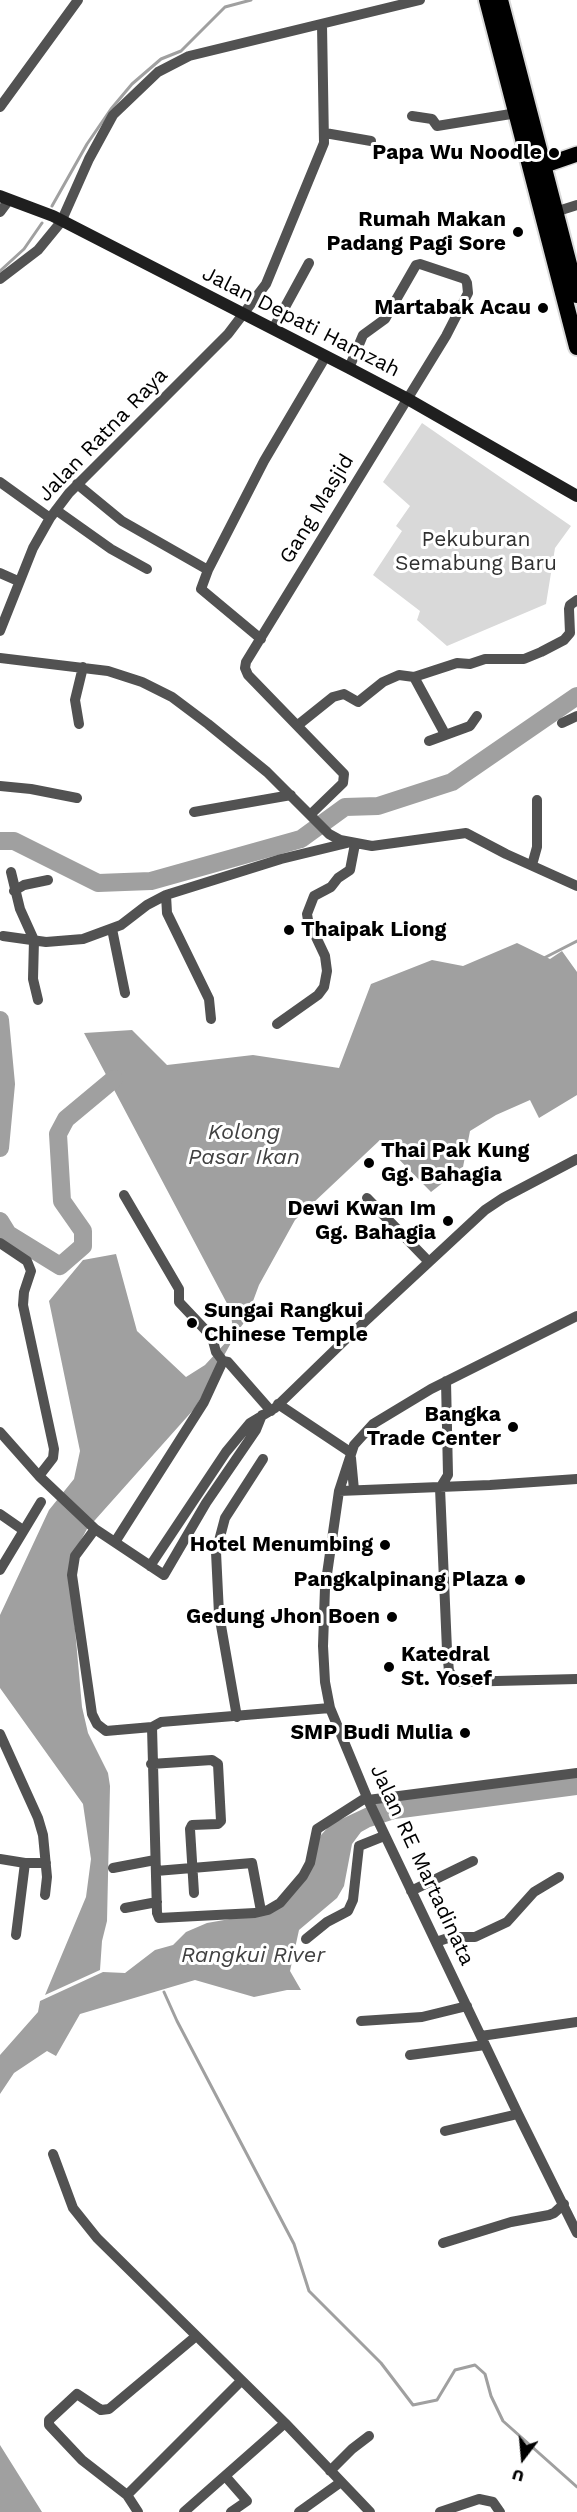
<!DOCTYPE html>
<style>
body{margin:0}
#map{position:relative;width:577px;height:2512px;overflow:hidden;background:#fff;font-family:"Work Sans",sans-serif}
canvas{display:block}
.north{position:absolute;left:493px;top:2428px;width:60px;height:60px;-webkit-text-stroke:4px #fff;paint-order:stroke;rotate:196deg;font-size:16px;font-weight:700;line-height:24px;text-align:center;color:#000}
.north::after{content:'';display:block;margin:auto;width:21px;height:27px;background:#000;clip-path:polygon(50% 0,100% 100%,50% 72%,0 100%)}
</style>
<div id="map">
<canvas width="577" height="2512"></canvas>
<div class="north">U</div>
</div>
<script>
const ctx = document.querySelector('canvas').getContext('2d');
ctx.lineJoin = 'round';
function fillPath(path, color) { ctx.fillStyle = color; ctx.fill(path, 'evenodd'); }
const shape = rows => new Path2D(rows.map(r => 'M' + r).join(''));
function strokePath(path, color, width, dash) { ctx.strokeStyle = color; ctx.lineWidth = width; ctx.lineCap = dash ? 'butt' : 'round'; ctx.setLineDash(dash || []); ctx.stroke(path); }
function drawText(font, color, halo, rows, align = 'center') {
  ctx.font = font + ' "Work Sans",sans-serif'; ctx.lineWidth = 6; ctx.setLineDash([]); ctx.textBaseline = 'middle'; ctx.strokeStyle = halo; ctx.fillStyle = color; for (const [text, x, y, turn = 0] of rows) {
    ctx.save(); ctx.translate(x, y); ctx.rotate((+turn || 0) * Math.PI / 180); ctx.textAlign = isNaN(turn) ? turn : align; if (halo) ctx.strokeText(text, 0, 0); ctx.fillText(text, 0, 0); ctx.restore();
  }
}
fillPath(shape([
 [422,423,571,526,555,548,546,604,447,646,417,620,420,611,373,575,402,531,396,526,410,506,383,482]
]), '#d9d9d9');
fillPath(shape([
 [517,943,550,959,562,951,577,972,577,1095,539,1118,530,1100,496,1115,470,1131,463,1167,431,1192,380,1140,295,1220,259,1285,246,1320,237,1332,195,1408,87,1529,69,1562,82,1707,88,1733,108,1773,110,1786,107,1921,102,1941,100,1970,45,1995,86,1897,91,1859,83,1804,0,1688,0,1615,49,1510,74,1479,80,1451,49,1301,83,1260,116,1254,137,1331,186,1377,205,1365,228,1340,232,1323,231,1311,84,1033,132,1030,167,1065,253,1055,339,1068,371,984,432,960,463,966],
 [577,1776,577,1795,395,1819,370,1827,361,1832,352,1844,344,1886,337,1898,299,1930,290,1971,301,1990,287,1990,254,1997,195,1980,80,2014,56,2056,47,2051,14,2073,0,2094,0,2055,38,2012,40,2001,103,1972,125,1973,155,1950,173,1945,186,1932,207,1923,264,1913,289,1899,321,1835,331,1824,378,1802],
 [0,2445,42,2512,0,2512]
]), '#a0a0a0');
strokePath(shape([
 [52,206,87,144,111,109,132,84,161,59,181,51,225,7,251,0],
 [0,271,24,249,42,223],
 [544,958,577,941],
 [164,1992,177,2021,294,2244,309,2291,381,2363,413,2405,437,2400,455,2370,475,2365,485,2374,491,2396,503,2421,577,2487]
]), '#a0a0a0', 3);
strokePath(shape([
 [0,841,14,841,98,883,151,881,301,839,345,807,378,806,452,782,577,696],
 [0,1020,6,1084,0,1148],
 [0,1221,8,1234,60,1266,83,1246,83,1231,62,1201,58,1134,66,1119,114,1079]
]), '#a0a0a0', 18);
const primary = shape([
 [534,169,577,154]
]);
const trunk = shape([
 [487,0,577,347],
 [500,0,577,295]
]);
strokePath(primary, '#dbdbdb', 18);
strokePath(trunk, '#dbdbdb', 20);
strokePath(shape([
 [0,107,78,0],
 [412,116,432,119,437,126,517,113],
 [325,133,371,141],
 [0,212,9,200],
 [555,212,577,205],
 [0,279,38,250,61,222,89,159,113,115,158,72,189,56,420,0],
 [273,329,309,263],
 [0,482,50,518],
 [77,484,122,521,208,570],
 [56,510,111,549,147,569],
 [0,573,18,581],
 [0,631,33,548,50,518,69,493,228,334,266,284,324,143,322,25],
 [261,639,201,589,208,570,264,461,326,356],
 [0,658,108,671,142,682,172,697,208,724,267,772,329,834,340,840,372,846,466,833,506,854,577,886],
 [414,677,445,734],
 [562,723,577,716],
 [79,724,75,700,83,667],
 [298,725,333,697,344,694,358,702,383,682,399,675,414,677,457,663,470,664,485,659,524,659,541,652,564,640,570,633,569,609,570,605,577,600],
 [429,741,470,726,477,716],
 [0,786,31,789,77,798],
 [194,812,291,795],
 [311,814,343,783,344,774,248,675,245,668,246,662,446,336,468,293,467,283,465,279,420,264,416,265,385,319,363,335,349,368],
 [532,865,537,847,537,800],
 [11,872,20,909,34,940,33,979,38,1000],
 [14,891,24,885,48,880],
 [166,895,167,913,209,999,211,1019],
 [112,929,125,993],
 [3,936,46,942,83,939,121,925,147,905,166,895,281,859,347,843],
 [277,1024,318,995,324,987,327,971,325,956,308,920,307,914,314,896,331,887,338,878,350,870,355,844],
 [124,1195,179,1289,179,1302,212,1337,216,1352,223,1361],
 [367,1198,429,1262],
 [0,1243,27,1261,31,1271,24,1292,23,1305,54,1449,53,1458,39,1476],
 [577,1316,431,1389,373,1424,354,1445,339,1491,325,1588,323,1646,325,1682,330,1708,369,1802,518,2114,577,2233],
 [278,1404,350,1452],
 [0,1432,39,1476,95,1529,75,1556,72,1575,92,1714,97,1724,106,1731,152,1727,161,1722,330,1708],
 [351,1458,354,1490],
 [440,1488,447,1650,449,1671,454,1679,457,1682,577,1679],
 [440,1488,448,1475,446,1381],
 [339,1491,490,1485,577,1479],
 [0,1514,23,1530],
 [95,1529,164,1575,206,1503,256,1430,262,1415],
 [115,1542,204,1402,223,1361,228,1362,271,1411],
 [150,1566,226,1452,250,1423,275,1408,344,1341,485,1210,503,1198,577,1159],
 [0,1570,41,1502],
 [237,1717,219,1614,216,1552,225,1518,263,1459],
 [152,1727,157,1913,159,1918,255,1913,268,1910,280,1903,303,1876,310,1863,317,1829,367,1797],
 [0,1734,38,1818,43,1835,47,1877,45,1895],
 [151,1764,212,1760,218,1764,221,1821,218,1824,192,1825,190,1829,194,1893],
 [368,1800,577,1773],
 [0,1859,25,1863,46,1863],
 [113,1868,155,1860],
 [156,1871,252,1863,261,1911],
 [411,1891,473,1861],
 [125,1908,157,1902],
 [16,1935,25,1863],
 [306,1939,327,1922,348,1911,353,1900,359,1846,384,1836],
 [436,1942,451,1937,475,1937,507,1922,534,1892,559,1877],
 [361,2021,422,2017,467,2006],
 [481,2036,577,2022],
 [410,2055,485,2045],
 [445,2131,518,2114],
 [53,2154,73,2208,97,2238,285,2423,370,2512],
 [443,2243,511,2222,549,2215,554,2213,564,2204],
 [330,2471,352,2449,369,2436],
 [226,2477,247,2501,231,2512],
 [127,2495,241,2381],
 [138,2512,127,2495,82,2460,49,2425,49,2420,77,2394,101,2410,109,2409,195,2337],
 [184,2512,285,2423],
 [299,2512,341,2482],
 [440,2512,479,2499,493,2502,500,2512]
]), '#525252', 10);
strokePath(shape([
 [0,196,53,216,349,368,406,398,577,496]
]), '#1f1f1f', 12);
strokePath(primary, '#000', 15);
strokePath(trunk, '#000', 16);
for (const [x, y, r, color] of [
 [554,153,6,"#000"],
 [518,232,6,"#000"],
 [543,308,6,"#000"],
 [289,930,6,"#000"],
 [369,1163,6,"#000"],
 [448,1221,6,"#000"],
 [192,1323,6,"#000"],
 [513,1427,6,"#000"],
 [385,1545,6,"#000"],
 [520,1580,6,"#000"],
 [392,1617,6,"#000"],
 [389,1667,6,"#000"],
 [465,1733,6,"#000"]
]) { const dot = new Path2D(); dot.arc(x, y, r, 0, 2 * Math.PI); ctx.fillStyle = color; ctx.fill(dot); strokePath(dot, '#fff', 2); }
drawText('bold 21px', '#000', '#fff', [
 ["Papa Wu Noodle",542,153],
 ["Rumah Makan",506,220],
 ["Padang Pagi Sore",506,244],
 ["Martabak Acau",531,308],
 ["Thaipak Liong",301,930,"left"],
 ["Thai Pak Kung",381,1151,"left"],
 ["Gg. Bahagia",381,1175,"left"],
 ["Dewi Kwan Im",436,1209],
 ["Gg. Bahagia",436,1233],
 ["Sungai Rangkui",204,1311,"left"],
 ["Chinese Temple",204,1335,"left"],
 ["Bangka",501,1415],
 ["Trade Center",501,1439],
 ["Hotel Menumbing",373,1545],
 ["Pangkalpinang Plaza",508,1580],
 ["Gedung Jhon Boen",380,1617],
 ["Katedral",401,1655,"left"],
 ["St. Yosef",401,1679,"left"],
 ["SMP Budi Mulia",453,1733]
], 'right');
drawText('21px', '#000', '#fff', [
 ["Jalan Depati Hamzah",301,322,27],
 ["Jalan Ratna Raya",103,435,-46],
 ["Gang Masjid",317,509,-59],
 ["Jalan RE Martadinata",422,1865,65]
]);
drawText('21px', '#303030', '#fff', [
 ["Pekuburan",476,540],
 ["Semabung Baru",476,564]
]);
drawText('italic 22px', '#414141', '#fff', [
 ["Kolong",244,1133],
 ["Pasar Ikan",244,1158],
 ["Rangkui River",253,1956]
]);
</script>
